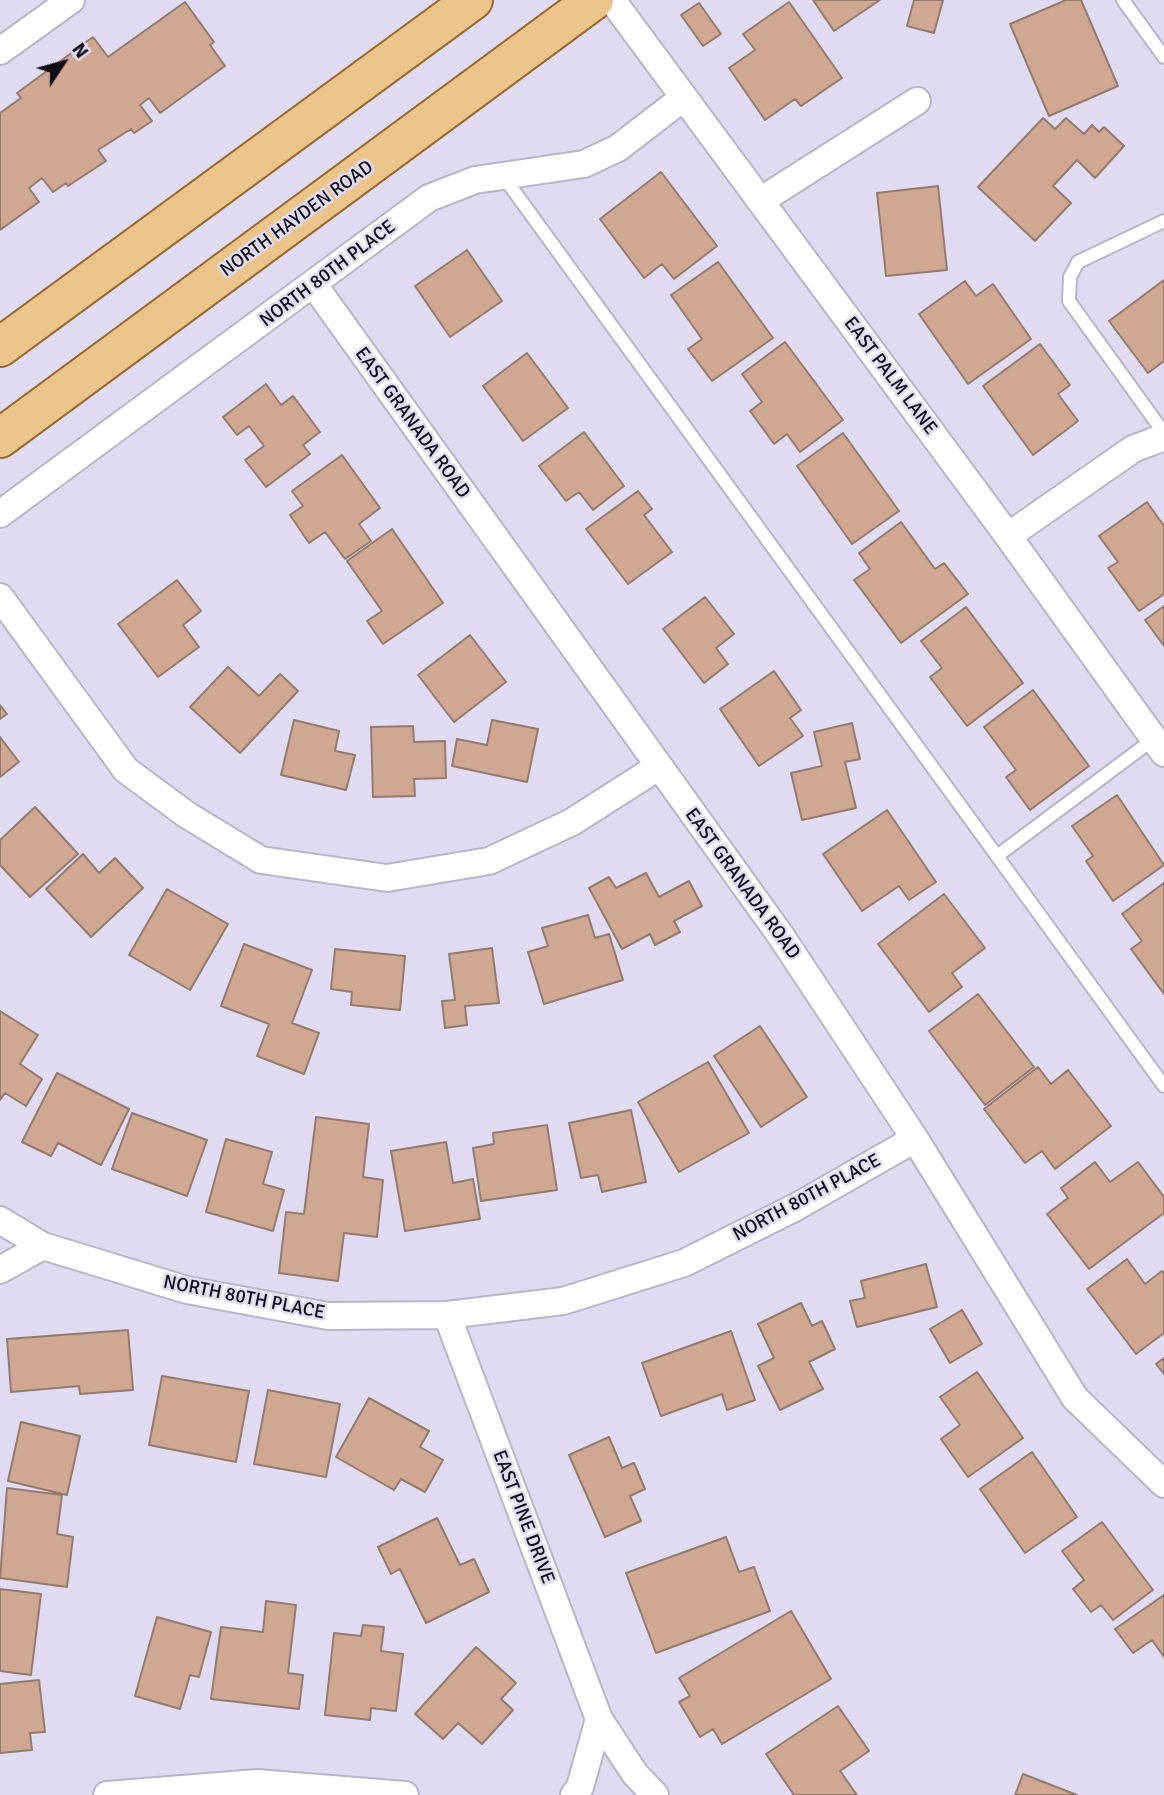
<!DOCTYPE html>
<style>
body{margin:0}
#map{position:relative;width:1164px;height:1795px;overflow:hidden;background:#e1dbf2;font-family:Signika,sans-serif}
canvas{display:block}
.north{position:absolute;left:28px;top:28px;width:70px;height:70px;-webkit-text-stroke:5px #e1dbf2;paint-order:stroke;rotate:54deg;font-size:19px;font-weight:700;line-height:28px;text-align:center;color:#0f0d15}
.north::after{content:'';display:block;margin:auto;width:24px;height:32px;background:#0f0d15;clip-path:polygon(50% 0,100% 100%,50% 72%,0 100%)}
</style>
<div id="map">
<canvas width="1164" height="1795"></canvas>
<div class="north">N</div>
</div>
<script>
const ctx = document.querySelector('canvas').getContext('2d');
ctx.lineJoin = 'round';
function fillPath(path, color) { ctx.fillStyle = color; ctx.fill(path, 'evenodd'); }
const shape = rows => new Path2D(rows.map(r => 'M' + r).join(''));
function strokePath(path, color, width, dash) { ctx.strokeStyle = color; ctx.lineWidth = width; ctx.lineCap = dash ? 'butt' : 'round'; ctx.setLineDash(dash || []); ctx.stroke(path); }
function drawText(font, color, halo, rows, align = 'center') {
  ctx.font = font + ' Signika,sans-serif'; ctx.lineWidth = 5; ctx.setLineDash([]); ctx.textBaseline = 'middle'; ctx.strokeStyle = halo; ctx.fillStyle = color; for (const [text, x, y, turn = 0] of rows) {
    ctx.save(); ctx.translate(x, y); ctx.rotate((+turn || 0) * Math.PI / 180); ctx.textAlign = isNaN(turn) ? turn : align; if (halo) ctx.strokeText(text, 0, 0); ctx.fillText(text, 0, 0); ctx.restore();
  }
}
const building = shape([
 [813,0,880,0,834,31,813,0],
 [914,0,943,0,934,33,907,26,914,0],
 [1066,0,1081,0,1118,86,1049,116,1010,24,1066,0],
 [185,2,214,42,210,45,225,66,160,113,149,98,140,105,152,121,134,133,131,129,98,150,106,161,68,186,66,183,53,192,42,178,29,188,39,202,0,230,0,113,21,98,17,93,93,37,108,57,185,2],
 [789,2,842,78,801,106,795,99,765,120,729,68,755,50,743,34,789,2],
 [699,3,721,34,703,46,681,15,699,3],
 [1043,118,1055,129,1066,118,1084,134,1092,125,1099,132,1104,127,1124,146,1095,178,1077,160,1053,186,1071,203,1035,241,978,187,1043,118],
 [661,172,717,246,674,279,662,264,644,278,600,219,661,172],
 [938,186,947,270,886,276,877,193,938,186],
 [467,250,502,301,450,337,415,286,467,250],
 [718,262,773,338,712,381,688,349,702,339,671,295,718,262],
 [1164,280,1164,361,1148,373,1109,321,1164,280],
 [965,281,976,296,993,284,1031,339,968,384,919,314,965,281],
 [785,342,843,420,800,452,787,434,774,444,750,411,762,402,742,374,785,342],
 [1040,344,1070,385,1058,394,1078,421,1033,455,983,386,1040,344],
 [527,353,568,408,523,441,483,386,527,353],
 [266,384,281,405,293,396,320,432,303,445,310,454,266,487,245,460,264,446,249,426,237,435,223,417,266,384],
 [584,432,624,486,593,510,579,492,566,501,539,466,584,432],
 [843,433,899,511,852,544,797,466,843,433],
 [342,455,380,508,359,524,371,541,345,559,325,532,309,543,290,515,303,506,292,491,342,455],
 [638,491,652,509,644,515,672,552,628,584,586,529,638,491],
 [1147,502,1164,526,1164,594,1139,611,1108,568,1118,562,1099,536,1147,502],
 [901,522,935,569,944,563,968,594,901,643,854,580,870,569,859,553,901,522],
 [392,529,443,603,383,644,367,621,382,611,347,561,392,529],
 [177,580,201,611,183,625,199,647,158,677,118,624,177,580],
 [705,597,734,634,716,648,728,664,704,683,663,629,705,597],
 [1164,606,1164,646,1145,620,1164,606],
 [966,607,1023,683,967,726,930,677,942,668,921,641,966,607],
 [470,635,506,682,454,722,418,675,470,635],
 [228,667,259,696,280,674,298,691,240,753,190,707,228,667],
 [774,671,801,710,790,718,803,736,759,766,720,709,774,671],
 [1033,690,1089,766,1030,810,1006,777,1016,770,984,727,1033,690],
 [0,705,7,714,0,719,0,705],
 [294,720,339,731,335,751,355,755,346,790,281,775,294,720],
 [492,720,538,729,527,782,452,766,457,739,487,745,492,720],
 [852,723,860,759,845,762,856,808,802,820,791,773,822,766,814,732,852,723],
 [413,726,414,742,445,741,446,778,414,779,415,796,373,797,371,727,413,726],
 [0,737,19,762,0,777,0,737],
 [1117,795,1164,865,1113,901,1086,861,1093,856,1072,826,1117,795],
 [35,807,78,854,30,897,0,865,0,840,35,807],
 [887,810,936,882,909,900,899,886,862,911,823,854,887,810],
 [83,854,99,873,115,858,143,888,91,937,46,889,83,854],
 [646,873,659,897,689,881,702,906,674,921,680,932,655,945,650,934,622,949,589,888,609,877,616,888,646,873],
 [1164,883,1164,994,1131,949,1142,941,1122,914,1164,883],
 [167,889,228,924,190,990,129,955,167,889],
 [944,894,985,948,952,973,962,987,929,1012,878,944,944,894],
 [588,915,595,938,609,934,623,980,544,1004,528,952,548,946,542,928,588,915],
 [244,944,312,970,292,1023,319,1033,304,1074,257,1056,269,1024,221,1006,244,944],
 [492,948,499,1003,465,1006,467,1025,445,1028,442,1001,455,1000,449,954,492,948],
 [335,949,405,956,400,1010,351,1005,352,992,331,989,335,949],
 [978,994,1034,1067,985,1105,929,1031,978,994],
 [0,1011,38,1035,20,1064,42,1079,26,1106,5,1093,0,1100,0,1011],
 [760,1026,807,1097,761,1127,714,1056,760,1026],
 [708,1062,749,1133,679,1172,638,1102,708,1062],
 [1038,1067,1051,1084,1068,1070,1111,1126,1055,1169,1042,1151,1025,1163,984,1109,1038,1067],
 [57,1073,129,1109,101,1165,58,1143,51,1156,22,1142,57,1073],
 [631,1110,646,1182,602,1192,598,1175,581,1178,569,1123,631,1110],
 [132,1113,207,1140,187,1196,112,1169,132,1113],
 [316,1117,369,1124,363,1177,383,1180,377,1237,344,1233,338,1281,279,1273,286,1212,304,1214,316,1117],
 [547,1125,557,1190,481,1201,473,1148,494,1144,493,1133,547,1125],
 [226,1139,272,1152,263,1184,284,1190,273,1231,206,1212,226,1139],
 [446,1142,453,1183,473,1179,480,1219,405,1231,391,1151,446,1142],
 [1095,1162,1110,1182,1138,1162,1164,1197,1164,1213,1089,1269,1047,1214,1068,1198,1061,1188,1095,1162],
 [1127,1259,1145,1284,1162,1271,1164,1273,1164,1333,1136,1354,1087,1289,1127,1259],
 [926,1264,937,1307,857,1327,850,1301,865,1298,861,1281,926,1264],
 [801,1303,812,1326,822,1321,835,1349,809,1362,823,1389,780,1410,758,1366,774,1358,758,1324,801,1303],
 [962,1310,982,1344,950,1363,930,1329,962,1310],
 [128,1330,133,1390,80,1394,79,1386,11,1392,7,1339,128,1330],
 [731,1331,755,1400,727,1410,722,1394,661,1416,642,1363,731,1331],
 [1164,1358,1164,1374,1156,1364,1164,1358],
 [977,1372,1023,1438,968,1477,941,1439,960,1425,940,1397,977,1372],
 [162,1376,249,1391,236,1462,149,1445,162,1376],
 [268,1390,340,1404,326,1477,254,1464,268,1390],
 [369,1398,429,1431,420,1447,443,1460,425,1492,401,1479,394,1490,336,1457,369,1398],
 [21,1422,80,1436,67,1495,8,1481,21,1422],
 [609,1437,622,1468,634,1463,645,1489,630,1496,641,1521,605,1537,569,1455,609,1437],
 [1032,1452,1077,1517,1025,1553,980,1489,1032,1452],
 [7,1488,62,1495,57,1534,73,1537,67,1587,0,1578,7,1488],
 [437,1518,460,1565,474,1559,489,1592,426,1623,400,1569,391,1574,378,1547,437,1518],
 [1102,1522,1153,1590,1113,1620,1101,1605,1091,1612,1073,1589,1084,1580,1062,1551,1102,1522],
 [726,1537,739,1572,754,1567,770,1611,656,1653,626,1573,726,1537],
 [0,1589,41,1594,31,1675,0,1671,0,1589],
 [1164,1595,1164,1657,1152,1640,1133,1653,1115,1629,1164,1595],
 [266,1601,296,1605,288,1673,303,1675,299,1709,211,1699,221,1627,263,1632,266,1601],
 [791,1611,831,1679,722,1744,713,1729,700,1737,679,1702,690,1696,679,1678,791,1611],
 [157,1617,211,1632,199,1677,190,1675,180,1709,135,1696,157,1617],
 [363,1625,384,1627,381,1651,403,1654,396,1711,371,1708,370,1720,325,1715,334,1633,361,1636,363,1625],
 [476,1647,516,1683,501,1699,513,1710,482,1744,458,1723,443,1739,415,1714,476,1647],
 [39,1680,45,1732,30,1733,32,1750,0,1753,0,1684,39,1680],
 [838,1706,869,1751,840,1771,857,1795,794,1795,766,1754,838,1706],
 [1023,1774,1077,1795,1015,1795,1023,1774]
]);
fillPath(building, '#cfa792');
strokePath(building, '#927c70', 2);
const service = shape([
 [1123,0,1164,57],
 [503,176,1164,1086],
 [1164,221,1078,262,1070,277,1069,301,1164,433],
 [997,856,1155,738]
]);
const minor = shape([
 [612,0,1008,536,1164,753],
 [0,51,71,0],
 [760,201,917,101],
 [314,285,781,936,915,1139,1075,1398,1164,1484],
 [0,514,429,198,475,180,584,164,618,148,683,98],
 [1008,536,1133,449,1164,437],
 [0,597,126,770,187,815,261,860,387,878,489,861,572,822,658,767],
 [0,1220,43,1246,187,1290,328,1316,447,1315,563,1301,684,1263,796,1207,915,1139],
 [0,1270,43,1246],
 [447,1315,599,1719,635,1774,655,1795],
 [107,1795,257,1783,405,1795],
 [574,1795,580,1787,599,1719]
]);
const primary = shape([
 [0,347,473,0],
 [0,438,594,0]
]);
strokePath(service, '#bab4cb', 16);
strokePath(minor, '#bab4cb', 30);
strokePath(primary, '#966a31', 42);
strokePath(service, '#fff', 12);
strokePath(minor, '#fff', 26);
strokePath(primary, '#ebc48c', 38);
drawText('19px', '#0f0d15', '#e1dbf2', [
 ["NORTH HAYDEN ROAD",297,219,-36],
 ["NORTH 80TH PLACE",328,274,-37],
 ["EAST PALM LANE",890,376,53],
 ["EAST GRANADA ROAD",412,423,54],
 ["EAST GRANADA ROAD",742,884,54],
 ["NORTH 80TH PLACE",807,1198,-28],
 ["NORTH 80TH PLACE",244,1298,11],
 ["EAST PINE DRIVE",523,1517,69]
]);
</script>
